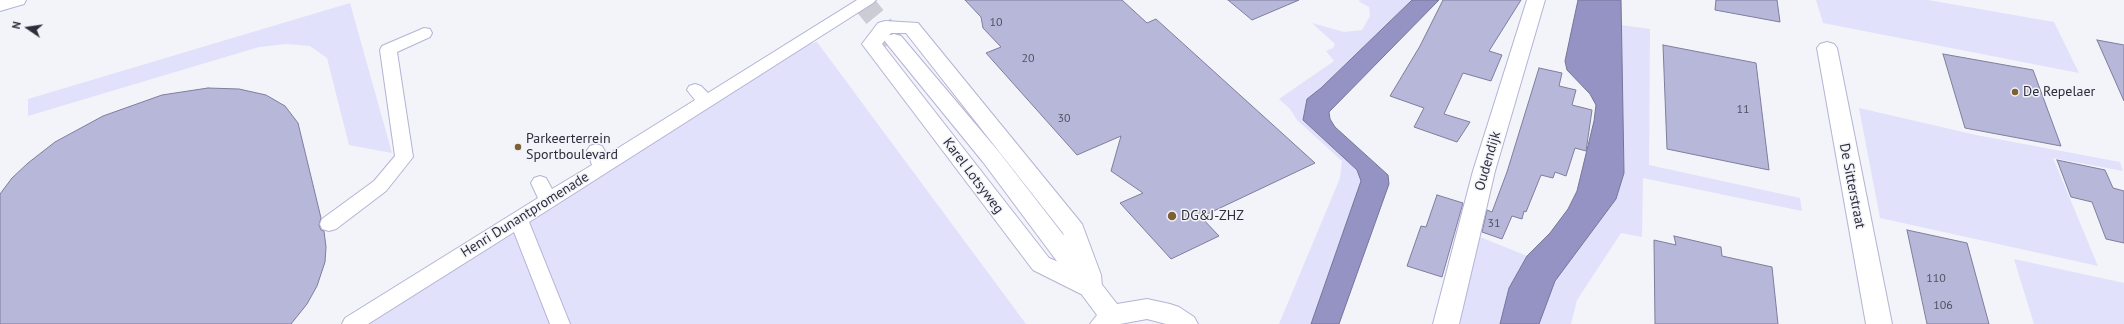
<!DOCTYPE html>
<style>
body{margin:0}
#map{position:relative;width:2124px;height:324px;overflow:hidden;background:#f3f3fa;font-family:"PT Sans",sans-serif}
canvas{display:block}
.north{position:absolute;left:8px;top:8px;width:40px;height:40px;-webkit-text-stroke:3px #f3f3fa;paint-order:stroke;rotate:283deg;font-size:11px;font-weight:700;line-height:16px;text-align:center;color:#2e2e3b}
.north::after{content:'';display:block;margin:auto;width:14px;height:18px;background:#2e2e3b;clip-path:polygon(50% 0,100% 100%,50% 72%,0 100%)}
</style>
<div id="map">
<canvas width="2124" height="324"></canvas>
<div class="north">N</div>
</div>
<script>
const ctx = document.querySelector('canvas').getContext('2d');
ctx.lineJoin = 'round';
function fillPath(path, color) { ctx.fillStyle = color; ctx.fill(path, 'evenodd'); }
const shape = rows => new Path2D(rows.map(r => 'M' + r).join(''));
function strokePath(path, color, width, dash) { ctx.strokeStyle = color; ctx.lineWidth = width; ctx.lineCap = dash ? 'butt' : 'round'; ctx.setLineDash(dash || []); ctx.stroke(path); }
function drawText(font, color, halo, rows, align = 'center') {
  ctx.font = font + ' "PT Sans",sans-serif'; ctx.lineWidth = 3; ctx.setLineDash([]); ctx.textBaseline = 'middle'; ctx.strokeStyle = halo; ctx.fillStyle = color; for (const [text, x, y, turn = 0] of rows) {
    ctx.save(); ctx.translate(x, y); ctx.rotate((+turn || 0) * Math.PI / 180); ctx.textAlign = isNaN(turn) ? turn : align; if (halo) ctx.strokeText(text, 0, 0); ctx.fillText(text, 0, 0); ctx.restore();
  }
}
fillPath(shape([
 [1362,0,1412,0,1307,101,1303,120,1357,170,1361,181,1311,324,1279,324,1340,178,1342,161,1297,120,1290,109,1279,99,1334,61,1326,51,1333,48,1335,44,1312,23,1344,32,1362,30,1370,16,1369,7,1358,1],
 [1816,0,1928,0,2054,22,2079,73,1823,23],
 [350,3,392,153,349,145,327,58,310,46,286,44,259,47,28,116,28,99],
 [1621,25,1650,29,1649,165,1800,198,1802,211,1643,178,1642,237,1621,233,1577,300,1571,324,1539,324,1555,281,1616,199,1624,173],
 [817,42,1026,324,370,324,806,45],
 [1859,108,1976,135,2120,162,2123,171,2053,158,2098,266,1880,218],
 [1480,237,1527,256,1509,288,1500,324,1458,324],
 [2014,259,2124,283,2124,324,2034,324]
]), '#e1e1fb');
const water = shape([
 [1412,0,1439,0,1329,112,1330,119,1335,127,1388,175,1389,184,1339,324,1311,324,1361,181,1357,170,1303,120,1307,99,1321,88,1412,0],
 [1578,0,1621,0,1624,173,1616,199,1555,281,1539,324,1500,324,1509,288,1527,256,1550,233,1568,209,1577,191,1594,121,1596,105,1590,94,1567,70,1565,61,1578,0]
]);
fillPath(water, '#9493c3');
strokePath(water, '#75759a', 1);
const building = shape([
 [965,0,1122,0,1147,23,1156,19,1315,163,1201,217,1219,236,1171,259,1120,203,1143,193,1111,171,1121,136,1077,155,986,53,1001,47,983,28,981,17,965,0],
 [1228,0,1299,0,1252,20,1228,0],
 [1443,0,1521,0,1489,51,1502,55,1491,81,1463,73,1444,114,1470,122,1457,142,1414,127,1424,108,1390,96,1420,46,1443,0],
 [1716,0,1777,0,1780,22,1715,10,1716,0],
 [2097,40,2124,45,2124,101,2097,40],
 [1663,45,1756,63,1769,170,1667,149,1663,45],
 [1943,54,2033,70,2061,146,1965,128,1943,54],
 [1539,68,1562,73,1559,86,1576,90,1572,105,1592,110,1586,151,1575,148,1566,176,1555,172,1553,178,1541,175,1526,212,1524,211,1522,219,1512,216,1502,239,1482,232,1487,210,1492,212,1507,172,1539,68],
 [208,88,239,89,266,95,285,106,298,123,321,218,319,225,321,230,324,231,326,247,325,262,317,286,307,304,291,324,0,324,0,194,12,178,28,163,55,142,103,116,162,95,208,88],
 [2057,160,2105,170,2113,188,2124,191,2124,243,2106,239,2092,202,2071,197,2057,160],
 [1437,195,1463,203,1442,277,1407,266,1421,226,1426,227,1437,195],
 [1907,230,1967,243,1989,324,1927,324,1907,230],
 [1674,236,1721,247,1722,256,1772,267,1778,324,1655,324,1654,240,1676,245,1674,236]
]);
fillPath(building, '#b7b7d9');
strokePath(building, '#7e7d9d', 1);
strokePath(shape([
 [861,0,894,40]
]), '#ccccd4', 22, [22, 11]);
const pedestrian = shape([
 [857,0,876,0,873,3,529,222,570,324,550,324,514,232,368,324,342,324,345,318,538,198,531,183,534,178,540,176,546,178,552,189,592,165,587,150,590,146,596,144,602,146,607,155,695,100,687,90,689,86,695,84,701,86,708,93,857,0],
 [424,28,430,29,432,33,430,37,397,52,413,157,386,191,336,229,329,231,322,229,320,224,322,219,374,181,395,156,380,50,382,46,424,28]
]);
const minor = shape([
 [1527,0,1545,0,1495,171,1459,324,1433,324,1473,171,1527,0],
 [885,21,918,23,1082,224,1101,275,1102,287,1099,294,1090,297,1081,294,1033,270,862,44,878,23,885,21],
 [891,33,906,33,1063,233,1075,269,1049,258,882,44,891,33],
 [1827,42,1834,44,1837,48,1892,324,1866,324,1817,48,1820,44,1827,42]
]);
const tertiary = shape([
 [0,0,26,0,24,4,0,11,0,0],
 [894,34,901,36,999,152,1117,304,1147,299,1170,304,1179,307,1194,317,1198,324,1166,324,1147,319,1120,324,1090,324,1097,315,983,162,887,44,884,40,887,36,894,34]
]);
strokePath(pedestrian, '#b4b3d5', 2);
strokePath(minor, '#b4b3d5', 2);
strokePath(tertiary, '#b4b3d5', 2);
fillPath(pedestrian, '#fff');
fillPath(minor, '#fff');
fillPath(tertiary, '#fff');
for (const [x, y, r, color] of [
 [2015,92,4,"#7d6033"],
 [518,147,4,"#7d6033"],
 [1172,216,5,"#7d6033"]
]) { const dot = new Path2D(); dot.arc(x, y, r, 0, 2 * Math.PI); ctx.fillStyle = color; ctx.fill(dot); strokePath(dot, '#f3f3fa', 1.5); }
drawText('12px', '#505062', null, [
 ["10",996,23],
 ["20",1028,59],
 ["11",1743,110],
 ["30",1064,119],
 ["31",1494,224],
 ["110",1936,279],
 ["106",1943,306]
]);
drawText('14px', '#2e2e3b', '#f3f3fa', [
 ["De Repelaer",2023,92],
 ["Parkeerterrein",526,139],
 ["Sportboulevard",526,155],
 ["DG&J-ZHZ",1181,216]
], 'left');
drawText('14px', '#2e2e3b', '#f3f3fa', [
 ["Oudendijk",1488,161,-74],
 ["Karel Lotsyweg",973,176,53],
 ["De Sitterstraat",1852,186,79],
 ["Henri Dunantpromenade",525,215,-32]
]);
</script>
